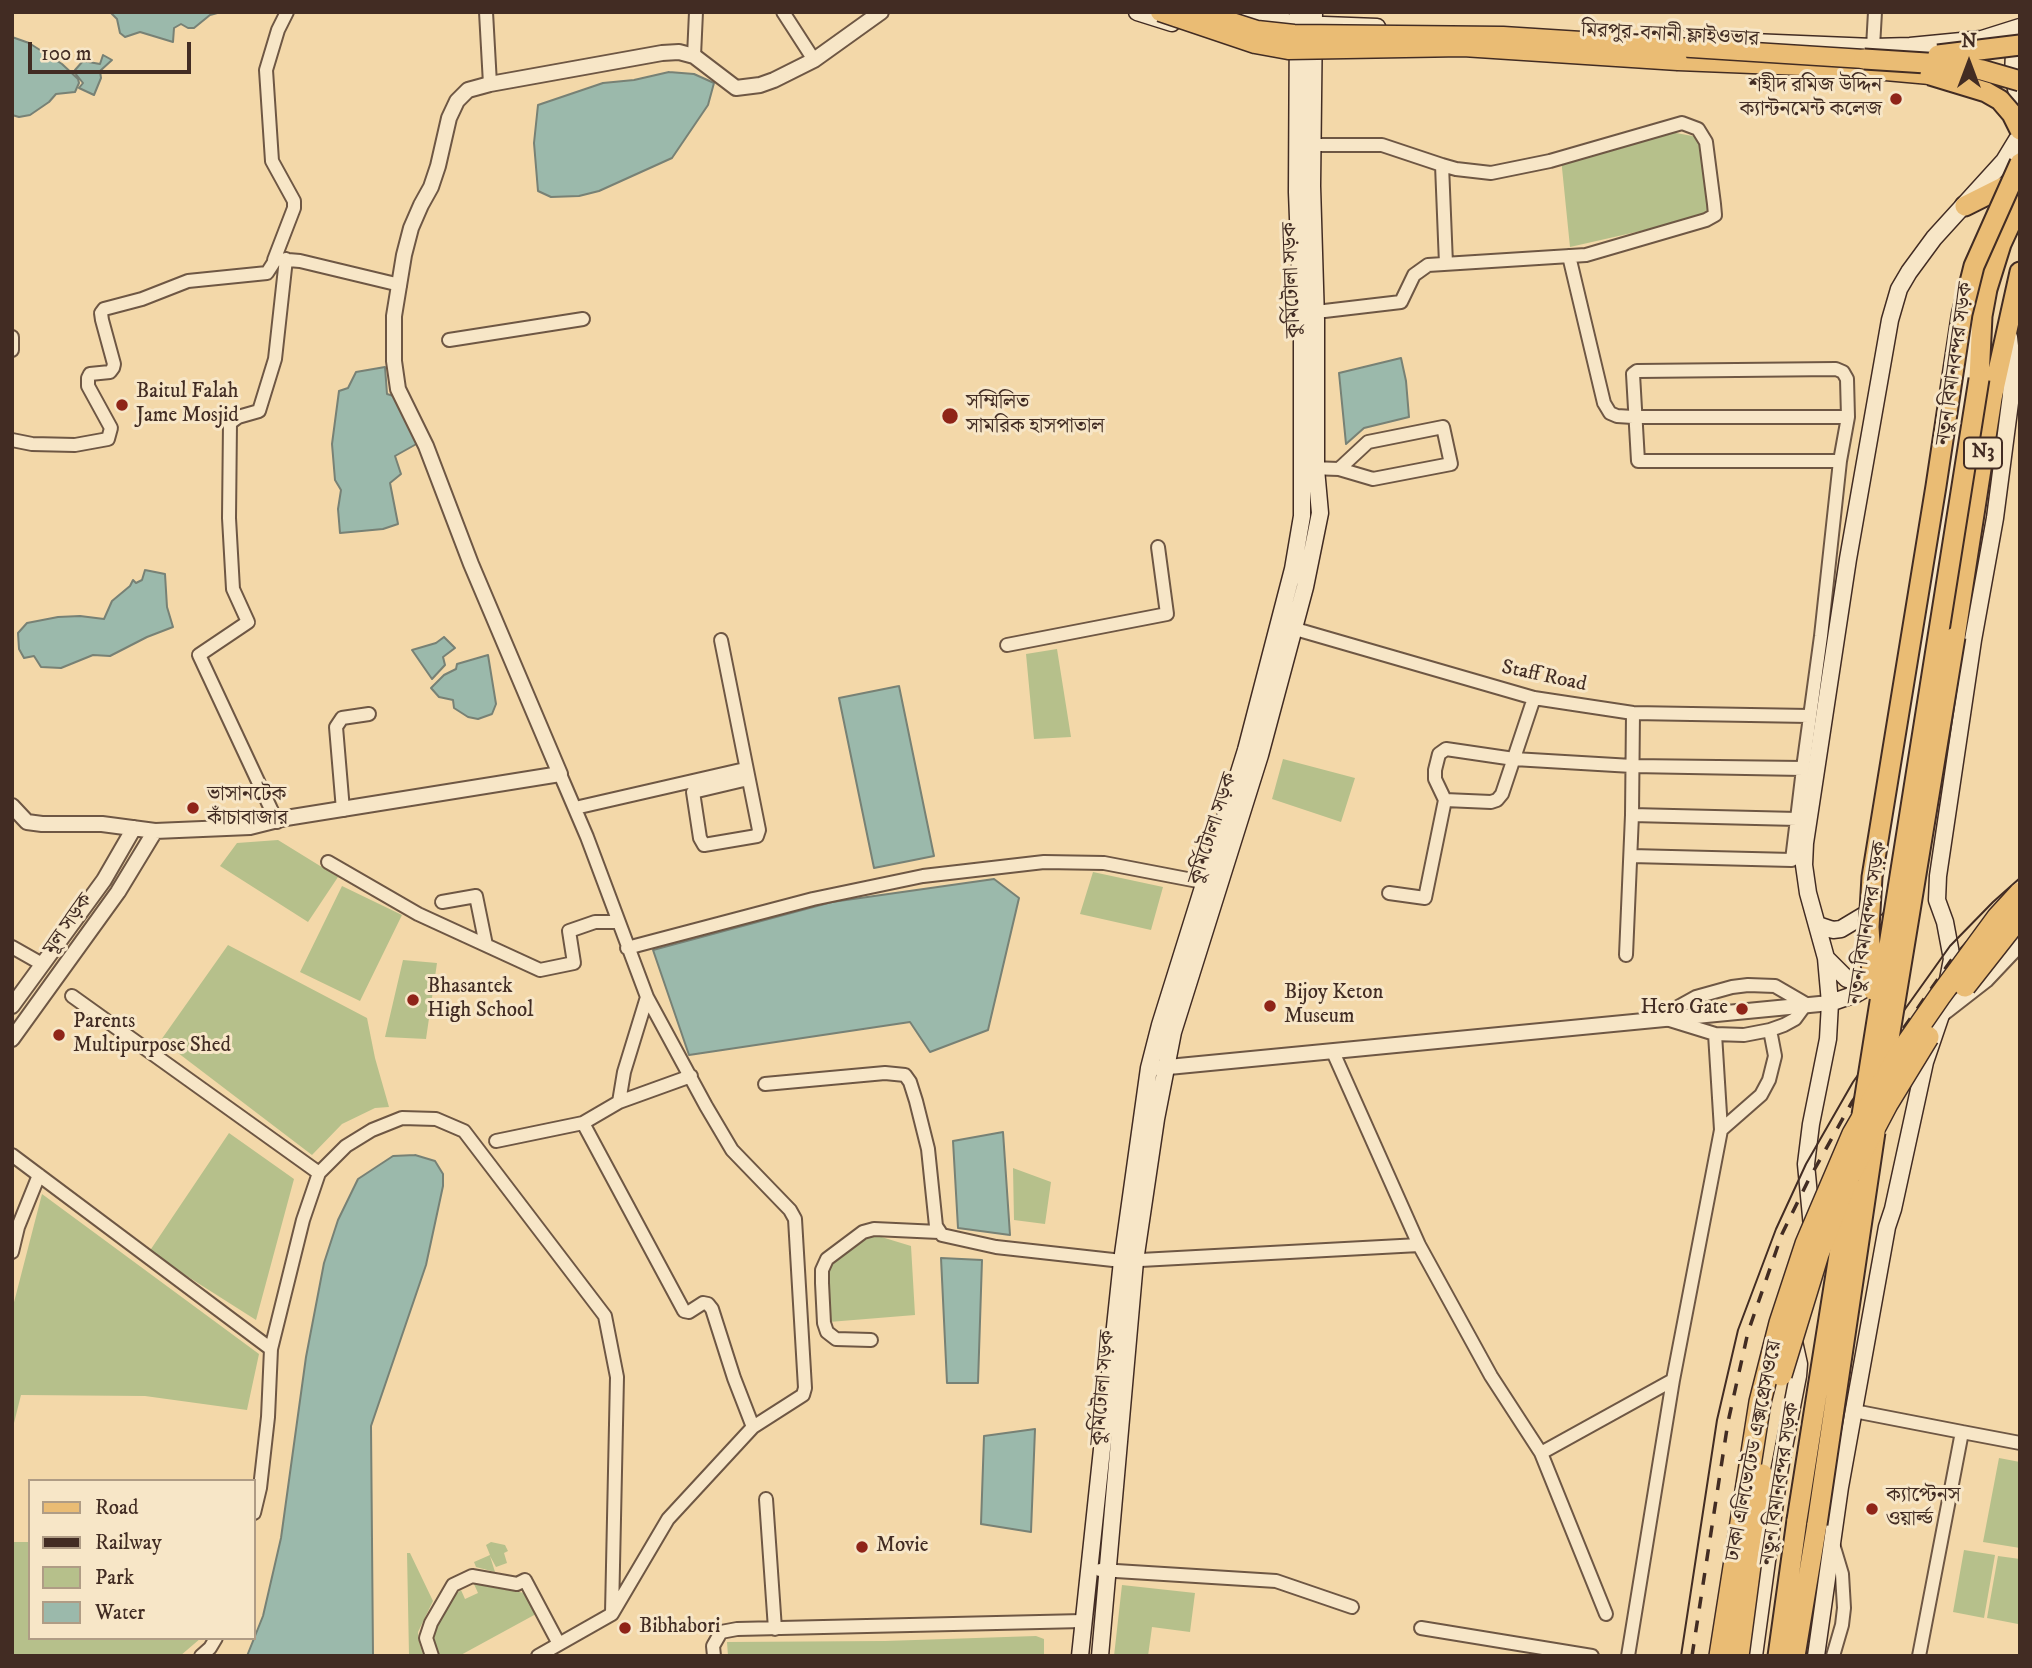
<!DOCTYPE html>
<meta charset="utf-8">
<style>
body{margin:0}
#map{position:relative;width:2032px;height:1668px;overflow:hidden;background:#f3d8a9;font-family:"IM FELL DW Pica",serif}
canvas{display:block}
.frame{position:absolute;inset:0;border:14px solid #422c23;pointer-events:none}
.legend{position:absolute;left:28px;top:1479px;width:228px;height:161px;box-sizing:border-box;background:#f7e6c7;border:2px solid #af9c85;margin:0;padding:9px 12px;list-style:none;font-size:21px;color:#422c23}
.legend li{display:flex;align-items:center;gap:14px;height:35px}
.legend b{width:35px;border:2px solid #af9c85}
.north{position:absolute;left:1934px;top:28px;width:70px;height:70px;-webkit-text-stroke:5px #f7e6c7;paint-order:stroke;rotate:0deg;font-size:19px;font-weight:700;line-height:28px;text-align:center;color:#422c23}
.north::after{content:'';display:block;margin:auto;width:24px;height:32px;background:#422c23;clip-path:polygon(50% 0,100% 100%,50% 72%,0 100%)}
.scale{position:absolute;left:28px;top:42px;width:163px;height:32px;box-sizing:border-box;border:4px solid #422c23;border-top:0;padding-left:9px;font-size:21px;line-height:24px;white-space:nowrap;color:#422c23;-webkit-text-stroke:5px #f7e6c7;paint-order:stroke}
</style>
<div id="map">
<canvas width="2032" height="1668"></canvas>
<div class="frame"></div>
<ul class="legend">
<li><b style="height:9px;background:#eabc74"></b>Road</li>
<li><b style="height:9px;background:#422c23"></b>Railway</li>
<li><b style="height:19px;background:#b6c08b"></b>Park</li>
<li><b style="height:19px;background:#9bb9ab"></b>Water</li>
</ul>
<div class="north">N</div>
<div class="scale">100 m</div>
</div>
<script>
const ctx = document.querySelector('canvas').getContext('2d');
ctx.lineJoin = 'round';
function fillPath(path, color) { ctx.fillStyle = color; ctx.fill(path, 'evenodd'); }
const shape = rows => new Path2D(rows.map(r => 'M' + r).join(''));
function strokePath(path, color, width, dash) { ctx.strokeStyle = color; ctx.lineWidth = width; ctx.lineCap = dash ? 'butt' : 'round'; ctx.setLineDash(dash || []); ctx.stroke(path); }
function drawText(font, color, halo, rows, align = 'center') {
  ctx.font = font + ' "IM FELL DW Pica","Noto Serif Bengali",serif'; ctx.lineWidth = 6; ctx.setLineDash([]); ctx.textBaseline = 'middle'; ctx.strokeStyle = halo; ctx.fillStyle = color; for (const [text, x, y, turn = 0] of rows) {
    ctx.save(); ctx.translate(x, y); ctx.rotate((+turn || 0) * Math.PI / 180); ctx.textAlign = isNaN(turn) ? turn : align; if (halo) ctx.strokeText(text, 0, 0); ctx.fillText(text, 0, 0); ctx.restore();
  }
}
fillPath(shape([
 [1649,128,1698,137,1711,215,1570,247,1561,158],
 [1057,649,1071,737,1034,739,1026,654],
 [1283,759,1355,778,1341,822,1272,799],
 [278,840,338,877,308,922,220,866,237,843],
 [1093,872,1163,887,1151,930,1080,914],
 [342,886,402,915,360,1001,300,972],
 [228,945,367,1018,375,1058,389,1107,375,1108,342,1124,312,1155,161,1040],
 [403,960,437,963,426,1039,385,1037],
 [229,1133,294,1179,256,1320,149,1252],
 [1013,1168,1051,1182,1045,1224,1014,1220],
 [42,1194,259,1354,247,1410,145,1396,21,1395,12,1431,12,1310],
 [865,1232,911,1246,915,1315,829,1322,823,1270],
 [1999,1458,2020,1462,2020,1548,1983,1542],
 [12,1542,30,1542,30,1638,201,1638,180,1656,12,1656],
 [491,1542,505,1545,508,1551,504,1553,507,1563,496,1567,490,1556,495,1572,476,1567,474,1562,490,1555,486,1545],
 [1964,1550,1995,1555,1984,1618,1953,1612],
 [407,1553,410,1553,433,1601,418,1632,419,1642,423,1654,419,1656,409,1655],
 [1998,1556,2020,1559,2018,1624,1987,1618],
 [474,1584,525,1593,536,1614,459,1656,440,1656,432,1639,435,1630,453,1596,461,1590,465,1599,478,1593],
 [1122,1585,1195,1593,1190,1632,1152,1627,1148,1656,1114,1656],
 [1036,1636,1044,1639,1044,1656,728,1656,727,1642,885,1641]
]), '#b6c08b');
const water = shape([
 [110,12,221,12,210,15,194,28,188,28,181,24,174,28,173,42,140,32,125,37,120,33,117,19,110,12],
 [12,37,29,43,62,64,78,79,79,83,75,92,56,94,49,102,30,115,19,117,12,115,12,37],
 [103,55,112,60,100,71,101,78,94,95,79,88,83,83,75,73,75,70,83,61,100,64,103,55],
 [669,72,694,74,714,83,708,105,672,158,599,191,579,196,551,197,538,191,534,143,538,105,603,83,634,80,669,72],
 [1401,358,1406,381,1409,417,1364,428,1346,444,1339,373,1401,358],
 [385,367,387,394,397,397,420,442,395,456,401,474,390,483,398,524,383,529,340,533,338,509,341,490,335,480,332,444,339,391,348,388,356,372,385,367],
 [145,570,165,574,167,607,173,627,147,637,110,656,93,655,61,668,41,667,34,656,24,658,19,649,18,633,27,623,58,617,80,616,104,619,112,601,130,586,133,580,136,583,142,580,145,570],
 [444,637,455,648,443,657,445,665,432,679,412,650,436,643,444,637],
 [488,655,496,704,492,714,478,719,468,717,454,708,453,700,439,697,431,688,444,675,456,669,457,664,488,655],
 [899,686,934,856,874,868,839,698,899,686],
 [994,879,1019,898,988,1030,930,1052,910,1022,689,1055,653,950,832,902,994,879],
 [1003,1132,1010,1235,958,1228,953,1141,1003,1132],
 [415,1155,435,1161,443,1174,443,1186,426,1265,371,1426,373,1656,247,1656,263,1616,281,1538,306,1357,324,1263,338,1220,358,1179,393,1156,415,1155],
 [941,1258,982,1260,978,1383,947,1383,941,1258],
 [1035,1429,1031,1532,981,1524,984,1436,1035,1429]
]);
fillPath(water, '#9bb9ab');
strokePath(water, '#778175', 2);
const minor = shape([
 [486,12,490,84],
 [783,12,814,60],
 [1873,47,1875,12],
 [694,56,696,12],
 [1305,145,1382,145,1442,165,1446,264,1442,165,1456,169,1491,173,1550,161,1682,123,1698,129,1706,142,1714,204,1715,215,1706,220,1586,255,1428,265,1414,275,1401,302,1316,312],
 [1569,256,1604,403,1610,413,1617,416,1633,417,1848,417],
 [274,260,294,208,294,201,272,161,266,70,278,30,287,12],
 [12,337,12,350],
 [449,340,583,319],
 [12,440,32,444,75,445,108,439,111,428,88,386,88,378,90,374,110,372,113,368,114,364,102,320,101,313,104,309,142,299,188,281,267,273,276,259,300,261,400,285],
 [1310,468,1339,469,1368,442,1443,427,1451,464,1373,479,1339,469],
 [1285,626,1534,698,1633,713,1809,716],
 [721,640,759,830,757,836,704,845,700,838,693,792,748,779],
 [1007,645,1167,614,1158,547],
 [1445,800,1435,779,1435,770,1439,754,1446,749,1514,759,1632,766],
 [575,808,745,769],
 [343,810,336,727,342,718,369,714],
 [277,822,199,655,248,622,233,589,229,518,230,423,238,417,259,411,275,359,286,259],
 [1631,856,1792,860,1797,819,1632,815,1797,819,1803,769,1632,766,1803,768,1821,636,1840,461,1848,417,1847,379,1843,372,1836,369,1637,371,1633,374,1638,461,1840,461],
 [328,862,418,914,540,970,574,963,569,931,595,922,617,922],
 [1389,893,1425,898,1445,800,1491,802,1497,800,1502,794,1534,698],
 [442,902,476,896,486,945],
 [12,947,42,964],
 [627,948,813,899,923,876,1044,862,1104,863,1203,882],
 [1626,955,1632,815,1633,713],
 [1748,985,1775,986,1806,1004,1795,1019,1784,1025,1770,1030,1744,1035,1715,1034,1660,1017,1696,997,1732,987,1748,985],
 [72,996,319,1173],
 [1715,1034,1721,1130],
 [1333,1052,1419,1245,1491,1376,1541,1453,1606,1614],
 [765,1084,885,1073,905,1075,910,1082,916,1101,928,1149,936,1226,942,1235,996,1247,1122,1261,1419,1245],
 [619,1102,624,1072,647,997],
 [583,1123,684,1311,689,1312,703,1303,708,1304,712,1309,734,1378,753,1427],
 [496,1141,583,1123,619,1102,691,1076],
 [12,1155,271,1349],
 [12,1252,18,1227,39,1175],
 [871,1340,836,1339,827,1332,824,1323,822,1283,822,1270,827,1259,863,1232,874,1229,939,1232],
 [1854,1411,1962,1432],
 [1541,1453,1673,1380],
 [766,1499,775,1629],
 [254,1513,260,1488,268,1417,271,1349,303,1220,319,1173,346,1146,372,1130,402,1118,436,1119,464,1131,605,1316,617,1377,612,1613],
 [1100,1570,1276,1581,1352,1607],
 [1421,1628,1592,1656],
 [201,1656,210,1648,216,1638],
 [432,1656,426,1638,431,1623,453,1585,472,1576,517,1584,525,1580,559,1644],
 [538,1656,612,1614,668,1519,753,1427,803,1395,805,1388,795,1219,790,1210,732,1150,706,1106,647,997,587,837,560,774],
 [714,1656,713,1646,721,1632,737,1629,1083,1621],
 [1628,1656,1673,1380,1721,1130,1761,1095,1769,1080,1775,1056,1770,1030],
 [1833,1656,1842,1625,1844,1608,1842,1574,1833,1544],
 [1919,1656,1962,1432,2020,1443]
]);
const tertiary = shape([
 [12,806,27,822,42,824,102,824,155,831,250,827,286,818,560,774,471,564,426,446,398,389,394,361,394,316,404,255,411,228,421,205,431,187,438,166,449,118,457,101,468,90,490,84,662,53,679,52,694,56,736,88,760,85,774,80,814,60,881,12],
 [12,1006,104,880,134,828],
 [1941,1015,1986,980,2020,944],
 [12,1039,118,892,155,831],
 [1158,1068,1830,1003]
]);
const secondary = shape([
 [1137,12,1172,23],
 [1237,12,1298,24,1377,27],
 [2018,36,2014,52,2013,76,2020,106],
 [1679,39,1873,47,1910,46,1982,39,2020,27],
 [1884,903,1960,397,1971,344,1978,326],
 [1818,925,1833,930,1841,929,1876,908],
 [1826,958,1847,979,1865,983,1876,981],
 [1830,1003,1856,994,1882,979],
 [1812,1227,1806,1164,1811,1124,1828,1039,1830,1003,1826,958,1808,893,1804,865,1805,843,1848,559,1890,320,1899,289,1909,272,1934,238,2004,161,2018,138,2020,127],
 [1080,1656,1122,1261,1149,1068,1160,1025,1246,750,1293,569,1302,516,1302,323,1297,192,1298,12],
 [1100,1656,1135,1261,1156,1119,1173,1032,1260,755,1305,587,1320,513,1316,469,1316,320,1312,186,1314,12],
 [1754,1656,1779,1473,1798,1376,1799,1364,1793,1337],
 [1816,1656,1840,1487,1887,1227,1893,1209,1925,1062,1941,1015,1952,959,1945,922,1937,900,1938,876,1973,640,1995,518,2011,395,2012,364,2009,337]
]);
const primary = shape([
 [1678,61,1852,68,1930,75]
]);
const trunk = shape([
 [1965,206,2017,180],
 [1979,379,1982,316,1987,289,2001,244,2020,203],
 [1955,637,1992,398,2020,272],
 [1778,1656,1797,1520],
 [1795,1656,1817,1524]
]);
strokePath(minor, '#6e5744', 16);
strokePath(tertiary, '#6e5744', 18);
strokePath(secondary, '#422c23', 19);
strokePath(primary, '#422c23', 21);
strokePath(trunk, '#422c23', 23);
strokePath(minor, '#f7e6c7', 12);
strokePath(tertiary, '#f7e6c7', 14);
strokePath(secondary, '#f7e6c7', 16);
strokePath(primary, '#eabc74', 18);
strokePath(trunk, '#eabc74', 19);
strokePath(shape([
 [1681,1656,1717,1420,1738,1330,1776,1229,1806,1164,1853,1082,1950,946,1993,902,2020,878]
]), '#422c23', 2);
strokePath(shape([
 [1692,1656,1728,1422,1748,1332,1782,1234,1808,1181,1852,1102,1952,959,1998,908,2020,889]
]), '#422c23', 3.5, [12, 12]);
const primaryBridge = shape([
 [1160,12,1255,44,1288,50,1463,47,1678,61],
 [1201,12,1257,30,1294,34,1503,36,1864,59]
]);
const trunkBridge = shape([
 [1938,55,2020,45],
 [1864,59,1942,64,1982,70,2020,81],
 [1930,75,1986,92,2000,100,2012,114,2020,130],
 [1873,990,1869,927,1872,877,1936,486,1962,314,1974,266,2020,163],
 [1882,1081,1955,637],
 [1862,1115,1979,379],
 [1797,1520,1850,1186],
 [1817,1524,1875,1132]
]);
const motorwayBridge = shape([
 [1965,986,2020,916],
 [1781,1375,1818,1254,1847,1180,1887,1104,1928,1037],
 [1720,1656,1760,1402,1780,1323,1806,1244,1853,1134,1897,1058,1940,996,1998,917,2020,893],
 [1738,1656,1762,1475]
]);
strokePath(primaryBridge, '#422c23', 21, []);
strokePath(trunkBridge, '#422c23', 23, []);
strokePath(motorwayBridge, '#422c23', 24, []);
strokePath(primaryBridge, '#eabc74', 18);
strokePath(trunkBridge, '#eabc74', 19);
strokePath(motorwayBridge, '#eabc74', 21);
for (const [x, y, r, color] of [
 [1896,99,7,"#8f2418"],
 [122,405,7,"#8f2418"],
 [950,416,9,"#8f2418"],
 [193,808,7,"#8f2418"],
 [413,1000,7,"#8f2418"],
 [1270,1006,7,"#8f2418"],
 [1742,1009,7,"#8f2418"],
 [59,1035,7,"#8f2418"],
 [1872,1509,7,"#8f2418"],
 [862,1547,7,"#8f2418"],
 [625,1628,7,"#8f2418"]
]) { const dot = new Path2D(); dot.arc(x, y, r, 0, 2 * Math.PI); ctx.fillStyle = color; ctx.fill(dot); strokePath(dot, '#f7e6c7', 2.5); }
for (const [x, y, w] of [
 [1983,453,38]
]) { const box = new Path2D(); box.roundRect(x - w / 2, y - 15.5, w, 31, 5); ctx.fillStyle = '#f7e6c7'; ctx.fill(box); strokePath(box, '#422c23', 2); }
drawText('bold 19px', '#422c23', null, [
 ["N3",1983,453]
]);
drawText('21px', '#422c23', '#f7e6c7', [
 ["মিরপুর-বনানী ফ্লাইওভার",1670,36,3],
 ["কুর্মিটোলা সড়ক",1293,280,-92],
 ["নতুন বিমানবন্দর সড়ক",1956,364,-82],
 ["Staff Road",1544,677,12],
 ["কুর্মিটোলা সড়ক",1214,829,-72],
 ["নতুন বিমানবন্দর সড়ক",1869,923,-81],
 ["মূল সড়ক",69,925,-55],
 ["কুর্মিটোলা সড়ক",1104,1388,-85],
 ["ঢাকা এলিভেটেড এক্সপ্রেসওয়ে",1755,1451,-79],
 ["নতুন বিমানবন্দর সড়ক",1781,1484,-81]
]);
drawText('21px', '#422c23', '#f7e6c7', [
 ["শহীদ রমিজ উদ্দিন",1882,87,"right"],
 ["ক্যান্টনমেন্ট কলেজ",1882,111,"right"],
 ["Baitul Falah",136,393],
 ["Jame Mosjid",136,417],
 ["সম্মিলিত",966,404],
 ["সামরিক হাসপাতাল",966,428],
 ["ভাসানটেক",207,796],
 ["কাঁচাবাজার",207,820],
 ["Bhasantek",427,988],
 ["High School",427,1012],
 ["Bijoy Keton",1284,994],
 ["Museum",1284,1018],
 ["Hero Gate",1728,1009,"right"],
 ["Parents",73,1023],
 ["Multipurpose Shed",73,1047],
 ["ক্যাপ্টেনস",1886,1497],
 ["ওয়ার্ল্ড",1886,1521],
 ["Movie",876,1547],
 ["Bibhabori",639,1628]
], 'left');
</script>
